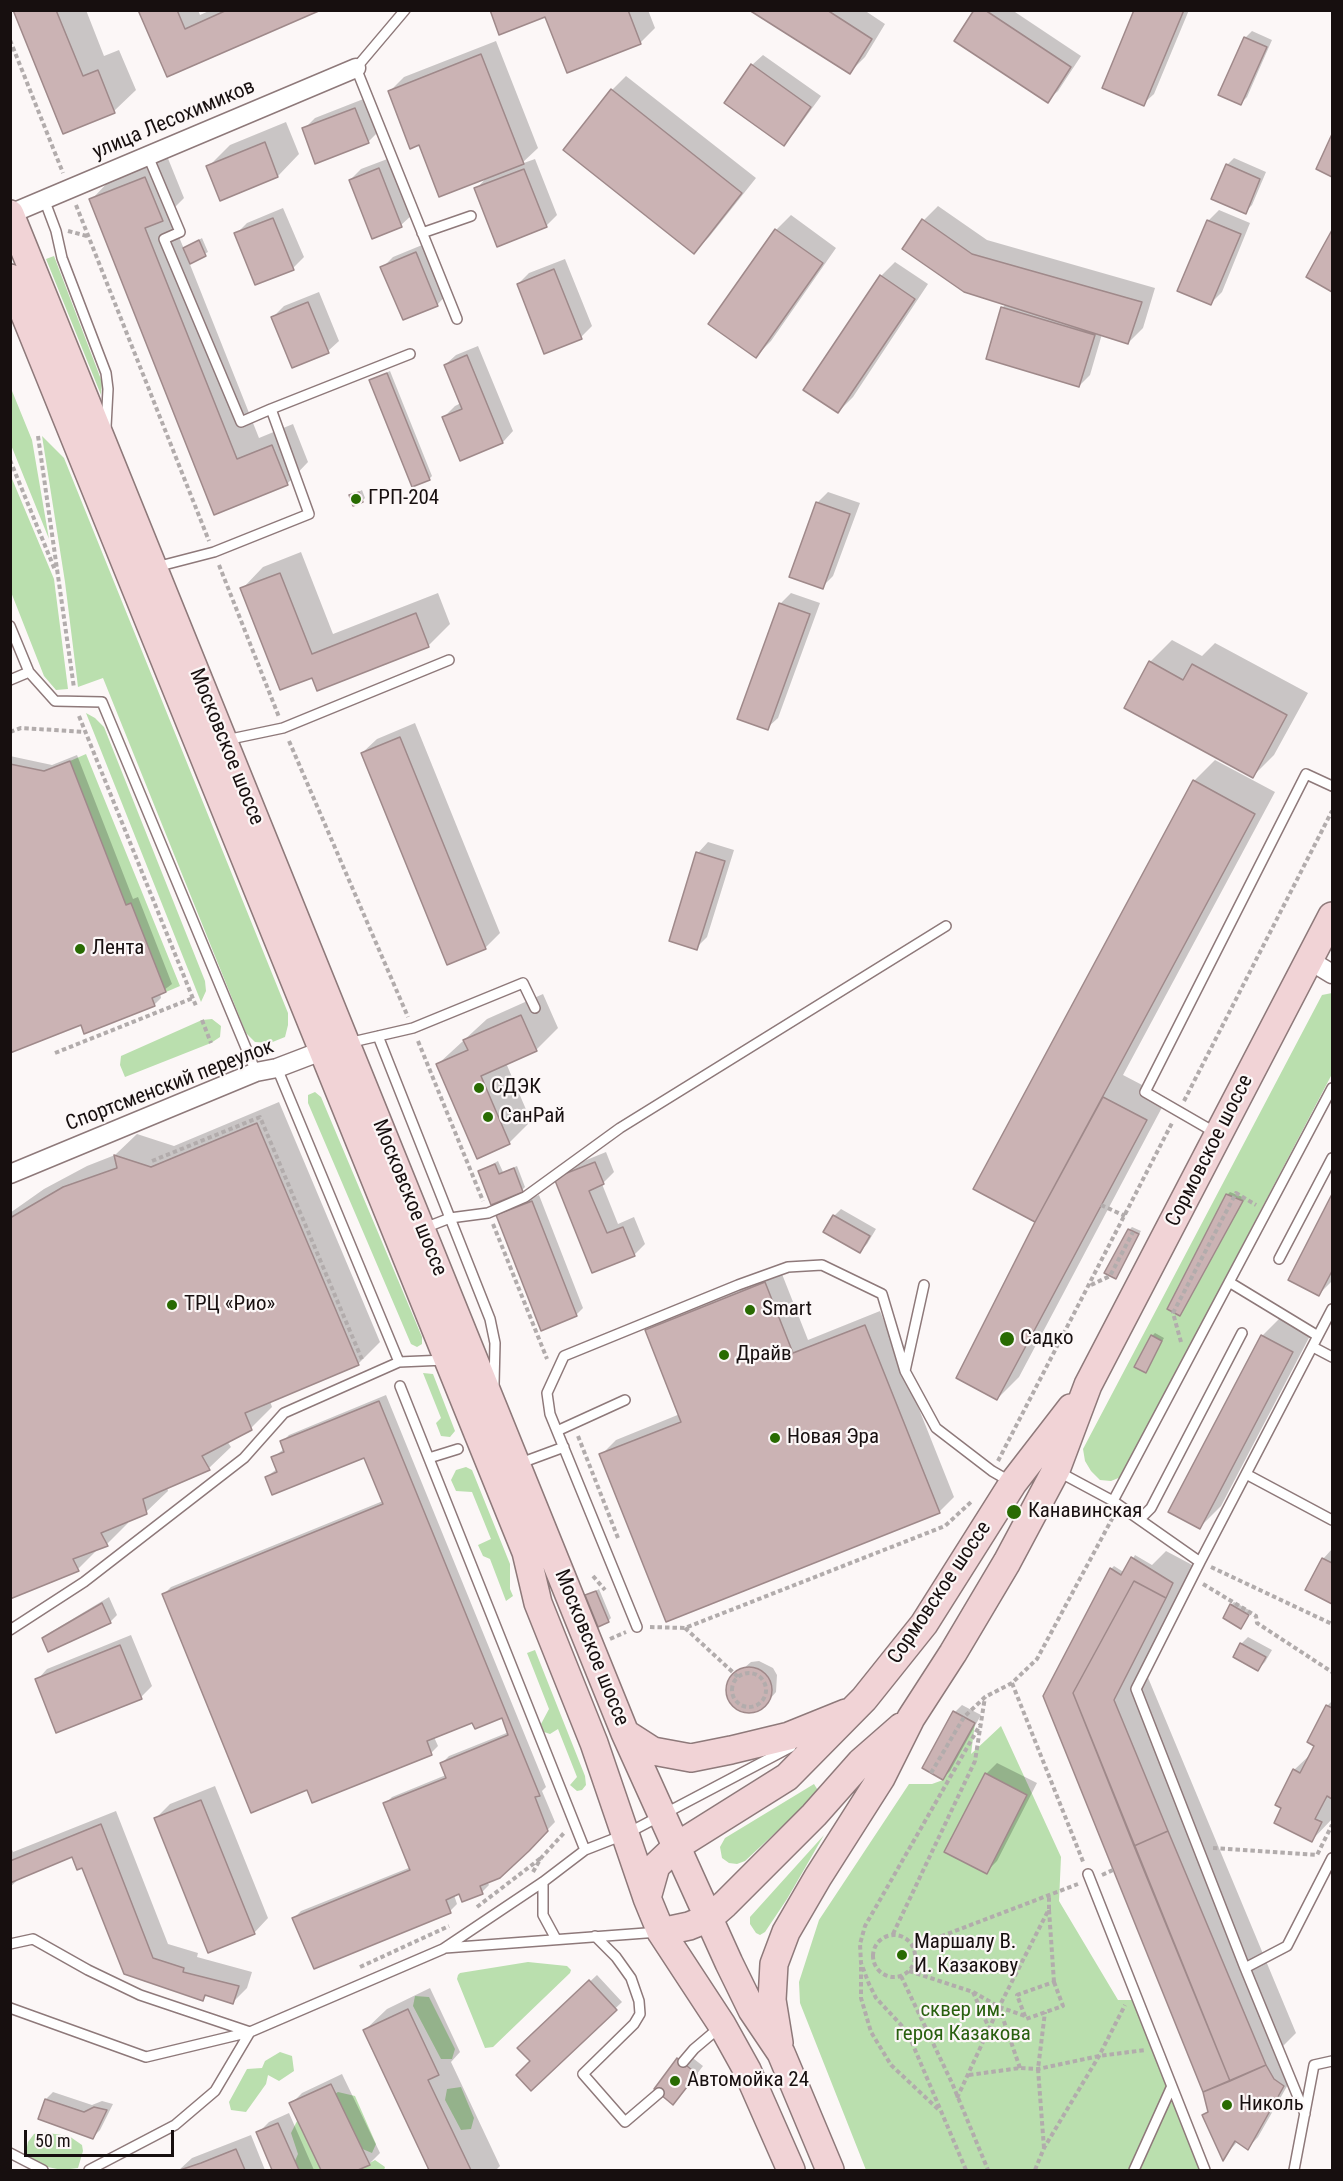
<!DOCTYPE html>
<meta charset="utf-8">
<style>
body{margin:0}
#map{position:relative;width:1343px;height:2181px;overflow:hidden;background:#fcf7f7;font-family:"Roboto Condensed",sans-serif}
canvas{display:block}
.frame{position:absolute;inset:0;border:12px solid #170f0f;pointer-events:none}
.scale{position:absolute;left:24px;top:2130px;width:150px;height:27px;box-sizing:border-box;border:3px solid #170f0f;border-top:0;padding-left:8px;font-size:18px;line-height:21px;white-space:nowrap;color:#170f0f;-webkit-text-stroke:4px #fcf7f7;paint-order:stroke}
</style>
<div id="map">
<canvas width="1343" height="2181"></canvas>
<div class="frame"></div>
<div class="scale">50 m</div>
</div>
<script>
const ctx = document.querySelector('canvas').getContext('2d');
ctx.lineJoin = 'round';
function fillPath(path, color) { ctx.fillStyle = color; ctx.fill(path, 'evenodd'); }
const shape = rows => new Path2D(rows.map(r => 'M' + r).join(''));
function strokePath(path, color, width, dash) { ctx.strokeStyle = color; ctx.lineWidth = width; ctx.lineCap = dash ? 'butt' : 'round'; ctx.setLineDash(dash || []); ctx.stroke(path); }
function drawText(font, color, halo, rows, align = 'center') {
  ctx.font = font + ' "Roboto Condensed",sans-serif'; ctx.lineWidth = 4.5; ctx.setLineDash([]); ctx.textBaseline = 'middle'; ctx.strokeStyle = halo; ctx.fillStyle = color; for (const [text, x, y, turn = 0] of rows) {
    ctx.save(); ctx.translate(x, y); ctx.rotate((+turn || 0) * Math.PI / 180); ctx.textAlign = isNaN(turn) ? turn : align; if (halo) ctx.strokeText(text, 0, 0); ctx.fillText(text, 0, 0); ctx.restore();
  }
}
fillPath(shape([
 [54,256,102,382,101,395,46,259],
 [10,386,32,440,49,539,11,445],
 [42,436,64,458,288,1013,288,1025,285,1037,270,1043,255,1042,246,1033,103,678,78,687,65,582],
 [10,474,54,579,68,689,56,690,44,676,11,592],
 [86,713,95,718,104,727,205,981,206,991,201,1002],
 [86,754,180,986,166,992,131,903,126,905,70,761],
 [1332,993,1332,1074,1121,1477,1111,1481,1100,1480,1091,1471,1085,1461,1083,1449,1322,995],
 [212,1019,221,1026,220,1037,211,1043,125,1077,120,1065,121,1056,202,1020],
 [315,1092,321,1097,422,1337,422,1344,417,1347,411,1344,308,1103,308,1095],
 [423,1373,433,1374,455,1431,450,1437,441,1436,436,1423,441,1418],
 [466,1467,472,1470,510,1564,510,1589,513,1596,506,1601,490,1559,483,1556,478,1545,491,1539,472,1492,456,1491,451,1480,456,1470],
 [535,1650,585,1776,586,1785,582,1790,577,1791,570,1785,577,1777,558,1729,550,1734,544,1732,541,1724,549,1709,527,1653],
 [975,1723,971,1754,1001,1726,1061,1857,1059,1901,1118,2000,1133,2000,1200,2170,866,2170,800,2003,799,1982,819,1920,909,1784,932,1784,943,1780],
 [814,1784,819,1792,745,1861,737,1864,729,1863,722,1858,720,1847,725,1838],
 [824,1835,787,1899,765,1932,760,1935,756,1933,750,1924,750,1917],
 [528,1962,567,1966,571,1970,570,1973,493,2047,485,2048,457,1979,458,1975,460,1973],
 [415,1996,429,1997,455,2049,452,2059,441,2059,413,2006],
 [280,2052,292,2056,294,2071,279,2081,268,2075,266,2084,246,2112,231,2110,229,2102,247,2069,262,2068,265,2061],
 [461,2087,474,2118,471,2129,461,2130,445,2100,447,2089],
 [338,2092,355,2096,376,2144,372,2153,360,2148,363,2167,375,2160,385,2167,384,2170,291,2170,298,2154,291,2133,300,2115],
 [41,2132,69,2136,82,2145,83,2151,78,2168,62,2170,33,2164,28,2160,26,2152,28,2142,34,2134]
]), '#badfae');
fillPath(shape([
 [14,10,86,10,104,56,119,50,136,90,114,111],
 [140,10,198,10,200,15,211,10,317,10,168,75],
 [491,10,648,10,655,28,640,43,546,15],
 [752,10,864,10,885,24,865,57,850,72],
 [976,10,1012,10,1081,56,1058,91,1047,101],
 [1136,10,1189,10,1154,94,1143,104],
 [1252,31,1272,40,1247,97,1240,104,1245,38],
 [496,41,538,148,521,164,535,159,557,215,546,226,476,189,488,176,420,144,390,91,404,77],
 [763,55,821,96,794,133,783,144,752,65],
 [626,76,756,178,709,237,694,252,612,90],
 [366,98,379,131,368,142,304,129,315,118],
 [286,122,299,154,278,176,221,199,208,167,230,145],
 [1332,138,1332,175,1318,168],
 [167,156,184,198,169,213,184,249,202,238,208,252,189,262,259,438,293,424,308,462,287,484,214,513,91,200,112,178],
 [390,158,412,215,401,225,350,180,361,169],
 [1234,158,1266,172,1252,205,1245,212,1227,165],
 [938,206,987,240,1155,288,1143,328,1128,343,1102,334,1090,375,1079,386,1002,308,1006,304,924,220],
 [283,208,304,257,293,268,236,234,247,223],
 [1219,210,1250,223,1222,292,1211,303,1208,221],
 [791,215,836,248,771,341,756,356,776,230],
 [1332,231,1332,290,1308,277],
 [427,243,448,293,438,304,403,319,382,268,393,257],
 [565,259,592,326,581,337,518,284,529,273],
 [895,262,928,284,853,397,838,412,881,276],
 [319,292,339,341,328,351,273,317,284,306],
 [478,346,513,431,503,442,461,459,444,417,455,406,461,403,445,365,456,355],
 [390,371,432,476,429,479,371,380],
 [362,490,365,498,362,501,351,496],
 [828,492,860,503,833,576,822,587,817,503],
 [301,552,333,634,438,593,450,624,428,646,313,676,242,589,263,567],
 [791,593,820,603,778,718,767,728,780,604],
 [1172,640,1202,656,1215,643,1308,693,1274,755,1253,776,1150,662],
 [415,723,500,933,485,948,362,753,377,739],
 [77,755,133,899,138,897,172,984,160,993,161,998,154,1005,81,1023,10,1051,10,756,52,765],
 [1215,760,1275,792,1123,1075,1167,1098,1019,1377,997,1399,1037,1222,975,1188,1194,781],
 [708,842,734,850,707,937,696,948,698,853],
 [543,994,558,1028,536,1050,506,1063,531,1121,509,1143,438,1064,487,1019],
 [279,1102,380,1342,358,1364,270,1401,272,1407,251,1428,227,1441,231,1447,209,1468,167,1487,168,1491,146,1512,127,1520,128,1523,107,1544,99,1548,78,1569,10,1598,10,1213,44,1189,87,1166,115,1155,137,1134,174,1146],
 [606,1152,614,1172,602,1184,618,1224,634,1217,645,1244,634,1255,593,1271,556,1179,567,1168],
 [498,1161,503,1172,517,1166,525,1187,522,1190,480,1171],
 [1230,1192,1245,1198,1180,1315,1227,1195],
 [539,1195,583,1308,576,1315,498,1216,505,1209],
 [1332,1197,1332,1281,1319,1294,1290,1279],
 [841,1209,876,1229,867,1244,860,1251,834,1216],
 [1132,1227,1141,1231,1116,1277,1129,1230],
 [780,1269,808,1340,880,1311,954,1497,939,1512,601,1455,616,1440,680,1414,647,1331,661,1316],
 [1284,1314,1313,1330,1221,1506,1200,1527,1262,1336],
 [1155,1333,1164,1338,1148,1368,1152,1336],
 [386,1395,546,1787,542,1791,555,1822,528,1850,487,1881,489,1885,482,1892,459,1893,454,1895,457,1904,450,1911,314,1967,294,1918,301,1911,411,1867,385,1804,392,1797,446,1775,442,1763,449,1756,509,1732,502,1717,473,1721,434,1737,438,1746,431,1753,313,1801,308,1788,164,1594,171,1587,383,1501,365,1456,266,1477,277,1469,272,1458,284,1449,282,1442,289,1435],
 [1332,1549,1332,1602,1307,1589,1323,1559],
 [1166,1551,1196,1567,1144,1668,1296,2033,1276,2053,1285,2068,1294,2074,1258,2137,1248,2148,1238,2141,1223,2158,1204,2115,1209,2110,1205,2093,1045,1696,1111,1569,1114,1566,1125,1573,1135,1555,1152,1565],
 [599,1589,611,1618,608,1621,586,1596],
 [109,1597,117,1615,110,1622,44,1639,51,1632],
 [1234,1602,1251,1611,1244,1624,1231,1605],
 [131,1635,152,1686,141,1697,37,1680,47,1669],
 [1248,1637,1272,1650,1265,1662,1258,1669,1241,1644],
 [759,1661,773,1668,777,1675,776,1692,764,1706,756,1710,747,1711,739,1709,733,1704,728,1697,728,1687,730,1680,751,1662],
 [1332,1701,1332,1819,1312,1840,1283,1808,1294,1770,1313,1752,1327,1706],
 [962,1705,981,1715,950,1771,943,1778,924,1768,955,1712],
 [997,1763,1037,1783,997,1861,986,1872,986,1774],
 [215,1786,268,1918,254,1933,155,1819,170,1804],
 [116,1811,168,1944,198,1953,197,1957,252,1972,247,1988,233,2002,208,1994,203,1999,126,1973,83,1866,73,1855,21,1877,10,1887,10,1845,13,1852],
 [597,1975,622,2002,531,2089,532,2061,519,2048],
 [430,1988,460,2052,451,2062,500,2166,496,2170,426,2170,429,2167,365,2030,387,2009],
 [685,2052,703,2066,680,2096,678,2059],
 [342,2074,380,2153,369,2164,355,2170,322,2170,291,2104,302,2093],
 [53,2092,92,2105,102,2101,113,2104,100,2130,93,2137,46,2099],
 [289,2113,314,2170,274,2170,258,2133,269,2122],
 [251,2135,265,2170,179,2170,192,2158]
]), '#0003');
const building = shape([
 [13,10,56,10,83,76,98,70,115,113,63,134,13,10],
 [138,10,177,10,185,29,227,10,321,10,167,77,138,10],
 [490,10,628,10,641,44,567,73,545,17,499,35,490,10],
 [749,10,827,10,872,39,850,74,749,10],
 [974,10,985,10,1071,67,1048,103,954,41,974,10],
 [1134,10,1184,10,1144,106,1102,88,1134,10],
 [1244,37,1267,47,1241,105,1218,95,1244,37],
 [481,54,524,164,439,197,419,145,410,149,388,91,481,54],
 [751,64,811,107,784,146,724,103,751,64],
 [611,89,742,193,694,254,563,150,611,89],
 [355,108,369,143,315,164,302,128,355,108],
 [1332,134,1332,177,1316,169,1332,134],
 [265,142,278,177,220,201,206,166,265,142],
 [1226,164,1260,179,1246,214,1211,199,1226,164],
 [379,168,402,227,372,239,349,180,379,168],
 [524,169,547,227,497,247,474,188,524,169],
 [145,177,163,221,145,228,237,459,272,445,288,485,214,515,89,199,145,177],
 [273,218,294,270,255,285,234,233,273,218],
 [922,219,972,254,1142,302,1128,344,964,292,902,249,922,219],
 [1207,220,1241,234,1211,305,1177,291,1207,220],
 [775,229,823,263,756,358,708,324,775,229],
 [1332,230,1332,292,1306,277,1332,230],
 [199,240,206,256,190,264,183,248,199,240],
 [416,252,438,306,403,320,380,267,416,252],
 [554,269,582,339,544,354,517,284,554,269],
 [880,275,915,299,838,413,803,390,880,275],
 [308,302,329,353,292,368,271,317,308,302],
 [1001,307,1095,335,1079,387,986,359,1001,307],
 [467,355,503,443,460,461,442,417,462,409,444,365,467,355],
 [387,373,430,480,412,487,369,380,387,373],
 [359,492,363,502,353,506,349,495,359,492],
 [816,502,850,514,823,589,789,577,816,502],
 [280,573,312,654,416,613,429,647,317,691,312,678,280,690,240,588,280,573],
 [779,603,810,614,768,730,737,719,779,603],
 [1149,661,1183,680,1192,664,1287,715,1253,778,1124,708,1149,661],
 [400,737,486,949,447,965,361,753,400,737],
 [70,761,126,905,131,903,166,992,152,998,155,1006,84,1034,81,1025,10,1053,10,764,44,771,70,761],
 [1193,780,1255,814,1035,1222,973,1189,1193,780],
 [696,852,725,861,697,950,669,941,696,852],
 [521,1015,537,1051,481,1076,510,1144,477,1159,436,1064,468,1050,463,1040,521,1015],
 [1103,1097,1147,1120,997,1400,956,1378,1035,1222,1103,1097],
 [257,1123,359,1365,245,1413,252,1430,202,1456,210,1470,143,1499,147,1514,101,1533,108,1546,73,1559,79,1571,10,1599,10,1218,63,1187,117,1168,114,1155,151,1167,257,1123],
 [595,1162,604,1184,589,1191,607,1233,623,1227,635,1256,592,1273,554,1178,595,1162],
 [495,1164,499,1174,514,1168,523,1192,491,1205,478,1171,495,1164],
 [1226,1194,1243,1201,1180,1316,1167,1309,1226,1194],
 [1332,1194,1332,1271,1319,1296,1288,1280,1332,1194],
 [532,1201,577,1316,541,1331,496,1215,532,1201],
 [833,1215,870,1236,860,1253,823,1232,833,1215],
 [1128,1229,1139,1234,1116,1279,1104,1273,1128,1229],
 [765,1282,793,1353,865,1325,940,1513,666,1622,599,1454,681,1422,645,1330,765,1282],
 [1151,1335,1162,1341,1146,1373,1134,1367,1151,1335],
 [1261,1335,1293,1352,1200,1529,1168,1512,1261,1335],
 [379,1401,540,1796,535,1797,548,1831,529,1851,500,1878,480,1886,483,1894,462,1902,459,1894,446,1900,451,1913,314,1969,292,1918,410,1870,383,1803,446,1778,440,1763,508,1735,502,1718,475,1729,472,1723,427,1741,432,1755,312,1803,307,1790,251,1813,162,1594,383,1504,364,1458,272,1495,265,1477,277,1472,271,1457,284,1452,280,1441,379,1401],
 [1131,1557,1173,1583,1166,1598,1134,1581,1073,1693,1230,2081,1203,2092,1043,1696,1110,1568,1121,1575,1131,1557],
 [1322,1558,1332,1563,1332,1604,1305,1590,1322,1558],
 [1134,1581,1166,1598,1114,1700,1168,1831,1134,1846,1073,1693,1134,1581],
 [596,1591,609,1622,598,1627,585,1595,596,1591],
 [102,1603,111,1623,48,1652,42,1638,102,1603],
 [1230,1604,1249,1615,1241,1629,1223,1618,1230,1604],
 [1240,1643,1266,1657,1258,1671,1233,1657,1240,1643],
 [120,1645,142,1699,56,1733,35,1679,120,1645],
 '726 1690a23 23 0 1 1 46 0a23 23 0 1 1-46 0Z',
 [1326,1705,1332,1708,1332,1799,1327,1796,1315,1819,1322,1822,1312,1842,1274,1823,1281,1808,1275,1805,1293,1769,1300,1773,1314,1746,1307,1742,1326,1705],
 [953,1711,975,1723,943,1780,922,1768,953,1711],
 [985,1773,1027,1795,987,1874,944,1852,985,1773],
 [201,1800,255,1934,208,1953,154,1818,201,1800],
 [101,1824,153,1958,184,1968,183,1972,239,1986,233,2004,205,1995,203,2001,124,1974,82,1868,77,1870,72,1857,10,1883,10,1861,101,1824],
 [1168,1831,1266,2065,1230,2081,1134,1846,1168,1831],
 [589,1980,617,2010,531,2091,516,2075,530,2061,517,2048,589,1980],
 [408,2009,439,2075,428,2080,471,2170,429,2170,363,2030,408,2009],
 [677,2058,697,2074,673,2105,654,2089,677,2058],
 [1266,2065,1274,2079,1284,2086,1248,2150,1235,2141,1223,2161,1202,2115,1208,2112,1203,2092,1266,2065],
 [331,2084,370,2165,358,2170,321,2170,289,2103,331,2084],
 [45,2099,84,2112,94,2107,107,2110,93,2139,38,2119,45,2099],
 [278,2123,299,2170,272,2170,256,2132,278,2123],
 [236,2149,245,2170,180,2170,201,2163,236,2149]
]);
fillPath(building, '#cbb3b4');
strokePath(building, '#9f898a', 1.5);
const service = shape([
 [405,10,356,68,457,319],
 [148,156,180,232,164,239,241,422,271,409,309,514,214,552,156,567],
 [44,199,56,231,62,258,106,373,108,389,106,427],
 [422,233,471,216],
 [271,409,410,354],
 [10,626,29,672,55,701,102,702,256,1072],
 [10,680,29,672],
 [226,740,283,728,449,660],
 [378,1036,490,1319,495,1343,494,1384],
 [348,1043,413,1028,523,983,535,1008],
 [277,1068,399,1362],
 [1216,1133,1145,1092,1306,774,1332,786],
 [422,1229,450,1218,488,1213,525,1197,620,1128,946,926],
 [1279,1259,1332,1158],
 [1229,1282,1318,1336],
 [924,1285,905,1371,936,1428,992,1471,1011,1482],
 [1313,1347,1332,1357],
 [400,1386,585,1850],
 [557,1431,625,1400],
 [429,1458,458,1449],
 [518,1464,564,1447],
 [1059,1472,1113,1501,1200,1562,1332,1309],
 [1246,1474,1332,1520],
 [1113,1501,1332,1088],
 [1140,1519,1151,1508,1242,1333],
 [1200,1562,1136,1689,1245,1968,1287,1946,1332,1858],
 [637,1627,550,1414,547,1393,564,1356,738,1285,788,1267,822,1265,882,1294,905,1371],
 [10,1630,84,1582,244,1458,284,1413,399,1362,445,1360],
 [1088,1874,1205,2170],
 [543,1882,543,1915,556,1939],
 [595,1936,616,1957,631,1978,639,2001,640,2014,634,2024,583,2074,625,2122,659,2093],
 [10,1944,33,1939,88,1970,140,1995,250,2032,443,1949,543,1882,585,1850,626,1834,791,1747],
 [445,1948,659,1932],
 [1245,1968,1305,2114],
 [10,2008,146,2057,250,2032,215,2091,175,2125,89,2170],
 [683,2062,694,2049,720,2027],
 [10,2153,43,2170],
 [1134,2170,1171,2088],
 [1294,2170,1314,2065,1332,2061]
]);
const minor = shape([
 [10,214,356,68],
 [1309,960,1332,974],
 [10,1174,256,1072,277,1068,332,1047]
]);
const secondary = shape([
 [10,214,625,1733,729,1963,752,2010,781,2053,830,2170],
 [10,278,526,1552,538,1603,594,1743,647,1898,661,1932,722,2025,747,2070,791,2170],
 [625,1733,653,1751,691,1758,731,1750,789,1736,846,1713],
 [647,1898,656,1866,677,1846,787,1777,864,1699,924,1624,1013,1483,1071,1408],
 [661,1932,689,1926,709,1918,725,1904,814,1815,861,1762,901,1727],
 [779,2043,772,2000,774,1964,786,1932,818,1877,881,1778,911,1718,953,1653,1007,1562,1056,1470,1088,1385,1332,916]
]);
strokePath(service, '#8e797a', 12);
strokePath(minor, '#8e797a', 21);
strokePath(secondary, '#8e797a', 30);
strokePath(shape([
 [10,40,63,173],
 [76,205,209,541],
 [68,231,87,236],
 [38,436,74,688],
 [10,460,55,570],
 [219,565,279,717],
 [79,716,196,1006],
 [10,732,21,728,86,732],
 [289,741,408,1017],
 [202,1020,211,1043],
 [418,1041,483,1201],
 [55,1053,193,998],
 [1184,1101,1332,811],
 [152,1161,260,1117,363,1362],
 [1101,1205,1125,1216],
 [493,1224,547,1359],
 [1091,1285,1110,1276,1133,1232],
 [1181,1342,1173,1313,1236,1193,1256,1205],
 [578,1436,618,1538],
 [998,1461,1172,1123],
 [1211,1567,1332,1624],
 [593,1576,605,1590],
 [1203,1584,1256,1616,1257,1623,1332,1672],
 [650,1627,685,1628,945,1526,971,1502],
 [685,1628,738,1677],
 [610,1639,626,1632],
 '732 1690a17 17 0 1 1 34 0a17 17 0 1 1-34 0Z',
 [1012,1683,1084,1864],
 [931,1773,964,1717,985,1697,1012,1683,1037,1659,1113,1517],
 [1213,1848,1317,1855,1332,1825],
 [533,1872,541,1858,564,1833],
 [1102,1875,1113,1870],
 [477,1907,541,1858],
 [1049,1910,1054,1982],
 [893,1934,975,1761,985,1697],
 '873 1956a21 21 0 1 1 42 0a21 21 0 1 1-42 0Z',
 [913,1947,1078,1884],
 [360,1967,449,1926],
 [861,1967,861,1998,871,2032,891,2065,940,2111],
 [909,1971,973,1992,999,2007,1025,2016],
 [901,1976,952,2083,988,2170],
 [1054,1982,1063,2006,1026,2019,1017,1995,1054,1982],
 [973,1992,989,2028],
 [999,2007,1020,2068],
 [969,2075,1020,2068,1038,2069,1099,2056,1145,2050],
 [957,2098,1000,2005,1049,1909,1049,1895],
 [1044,2148,1038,2069,1045,2012],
 [966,2170,910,2038,902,2026,876,1998,869,1984,861,1963,860,1944,865,1926,980,1725],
 [1035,2170,1044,2148,1099,2056,1125,2005]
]), '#b2acac', 4, [4.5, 3]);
strokePath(service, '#fff', 9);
strokePath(minor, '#fff', 18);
strokePath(secondary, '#f1d3d6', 27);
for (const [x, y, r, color] of [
 [356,499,6,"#296b02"],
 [80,949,6,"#296b02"],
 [479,1088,6,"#296b02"],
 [488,1117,6,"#296b02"],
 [172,1305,6,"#296b02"],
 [750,1310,6,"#296b02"],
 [1007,1339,8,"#296b02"],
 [724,1355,6,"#296b02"],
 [775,1438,6,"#296b02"],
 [1014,1512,8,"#296b02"],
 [902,1955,6,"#296b02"],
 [675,2081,6,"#296b02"],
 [1227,2105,6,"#296b02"]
]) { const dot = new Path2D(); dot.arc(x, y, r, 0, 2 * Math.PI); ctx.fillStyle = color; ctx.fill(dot); strokePath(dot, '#fcf7f7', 2); }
drawText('21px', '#170f0f', '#fcf7f7', [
 ["улица Лесохимиков",174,120,-23],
 ["Московское шоссе",226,747,68],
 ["Спортсменский переулок",170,1086,-21],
 ["Сормовское шоссе",1210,1151,-63],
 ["Московское шоссе",409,1198,68],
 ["Сормовское шоссе",940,1593,-56],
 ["Московское шоссе",591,1648,68]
]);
drawText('21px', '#170f0f', '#fcf7f7', [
 ["ГРП-204",368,499],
 ["Лента",92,949],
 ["СДЭК",491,1088],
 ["СанРай",500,1117],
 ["ТРЦ «Рио»",184,1305],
 ["Smart",762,1310],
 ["Садко",1020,1339],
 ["Драйв",736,1355],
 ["Новая Эра",787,1438],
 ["Канавинская",1028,1512],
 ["Маршалу В.",914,1943],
 ["И. Казакову",914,1967],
 ["Автомойка 24",687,2081],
 ["Николь",1239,2105]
], 'left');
drawText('21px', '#29600f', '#fcf7f7', [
 ["сквер им.",963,2011],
 ["героя Казакова",963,2035]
]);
</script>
